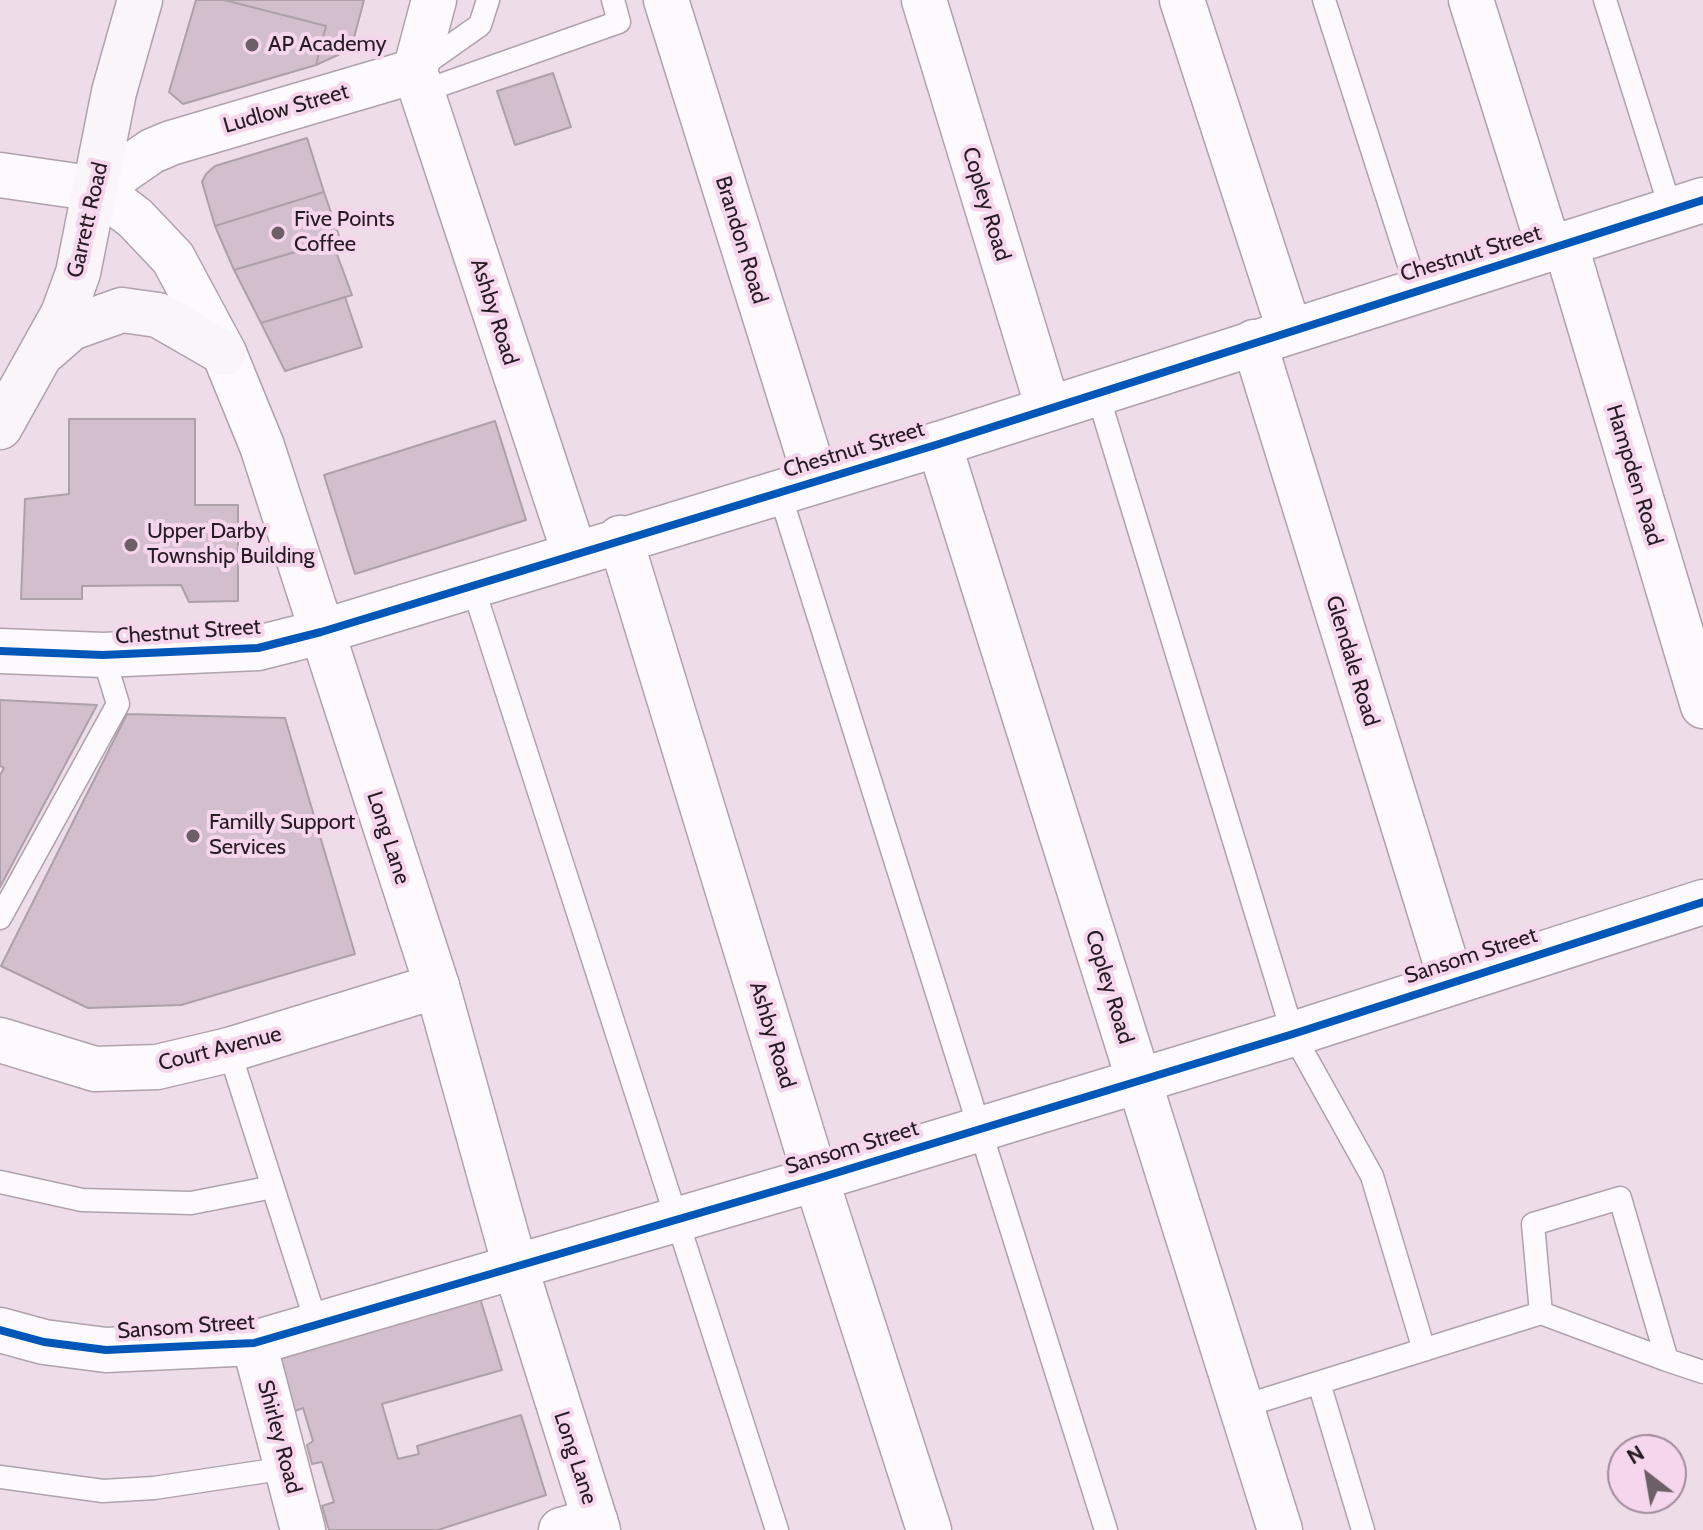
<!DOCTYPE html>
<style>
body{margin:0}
#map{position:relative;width:1703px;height:1530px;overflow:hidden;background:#eedde9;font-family:Cabin,sans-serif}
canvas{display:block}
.north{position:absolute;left:1607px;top:1434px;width:80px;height:80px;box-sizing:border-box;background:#f5d6ec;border:2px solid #a28b9c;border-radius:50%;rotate:329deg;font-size:22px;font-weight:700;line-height:32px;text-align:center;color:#261b23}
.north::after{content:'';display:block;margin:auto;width:28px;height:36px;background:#6c5f68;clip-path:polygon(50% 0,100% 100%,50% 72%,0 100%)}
</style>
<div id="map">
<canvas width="1703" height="1530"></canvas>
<div class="north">N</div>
</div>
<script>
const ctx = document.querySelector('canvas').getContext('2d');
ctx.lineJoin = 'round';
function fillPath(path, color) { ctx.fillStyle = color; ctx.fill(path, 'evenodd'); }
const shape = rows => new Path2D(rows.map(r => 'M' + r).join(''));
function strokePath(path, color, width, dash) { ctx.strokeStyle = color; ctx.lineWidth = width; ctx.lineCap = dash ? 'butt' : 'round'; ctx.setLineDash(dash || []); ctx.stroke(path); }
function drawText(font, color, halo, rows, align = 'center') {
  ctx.font = font + ' Cabin,sans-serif'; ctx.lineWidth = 8; ctx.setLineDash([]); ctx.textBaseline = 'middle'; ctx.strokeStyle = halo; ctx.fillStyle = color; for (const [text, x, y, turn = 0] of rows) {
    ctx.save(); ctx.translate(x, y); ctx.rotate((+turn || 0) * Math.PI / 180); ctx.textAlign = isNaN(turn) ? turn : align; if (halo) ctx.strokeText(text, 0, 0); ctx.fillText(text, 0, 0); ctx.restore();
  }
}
const building = shape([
 [196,0,224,0,326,26,316,65,183,104,169,92,196,0],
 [224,0,364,0,351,49,316,65,326,26,224,0],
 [553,73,571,127,515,145,497,91,553,73],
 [307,138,324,192,215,226,202,182,206,174,215,166,307,138],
 [324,192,340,239,234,270,215,226,324,192],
 [332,241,352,295,261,323,234,270,332,241],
 [345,297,362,347,285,371,261,323,345,297],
 [69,419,195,419,195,505,238,505,238,601,189,602,181,585,82,586,82,599,21,599,25,499,69,494,69,419],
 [495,421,526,520,355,574,324,475,495,421],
 [0,700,97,705,0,887,0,775,4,768,0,766,0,700],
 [127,714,285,718,355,954,181,1005,88,1008,1,966,127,714],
 [480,1298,502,1370,382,1404,398,1459,419,1454,417,1446,521,1415,546,1495,438,1530,329,1530,322,1506,334,1502,322,1462,312,1464,307,1445,313,1441,303,1408,295,1411,279,1359,480,1298]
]);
fillPath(building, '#d3bece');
strokePath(building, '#ada0a9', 2);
const service = shape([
 [1324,0,1417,290],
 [1605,0,1671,210],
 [419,68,480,25,488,0],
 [421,92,619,22,613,0],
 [1097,392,1293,1034,1372,1176,1424,1350],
 [779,491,1106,1530],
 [472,584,777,1530],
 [0,918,118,704,103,655],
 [229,1050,317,1325],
 [0,1182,82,1200,191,1203,273,1187],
 [1667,1360,1703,1372],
 [1319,1383,1363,1530],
 [1241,1407,1541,1313,1667,1360,1620,1198,1533,1224,1541,1313],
 [0,1477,103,1491,154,1488,287,1468]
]);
const minor = shape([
 [666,0,816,480],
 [924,0,1048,408],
 [1182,0,1289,329],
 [1471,0,1549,248],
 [415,71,574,552],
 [97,189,152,151,171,143,415,71,434,0],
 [1565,243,1703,706],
 [1254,342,1451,980],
 [939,444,1280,1530],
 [620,538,816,1179,929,1530],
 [0,1040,95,1069,157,1067,229,1050,437,986],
 [0,1330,44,1342,106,1350,254,1343,816,1179,1293,1034,1703,902],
 [254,1343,303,1530],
 [561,1530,595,1520]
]);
const tertiary = shape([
 [0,175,97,189,135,218,173,258,224,353,262,446,437,986,515,1266,598,1530],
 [0,651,103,655,258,648,321,632,939,444,1703,200]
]);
const secondary = shape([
 [46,350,71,328,122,310,158,315,224,353],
 [0,427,63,314,78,273,114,92,140,0]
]);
strokePath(service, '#afa2ab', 25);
strokePath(minor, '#afa2ab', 47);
strokePath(tertiary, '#afa2ab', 47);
strokePath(secondary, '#afa2ab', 47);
strokePath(service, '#fcfafc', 22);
strokePath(minor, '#fcfafc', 44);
strokePath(tertiary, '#fcfafc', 44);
strokePath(secondary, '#f9f5f8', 44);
strokePath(shape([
 [0,651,103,655,258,648,321,632,939,444,1703,200],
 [0,1330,44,1342,106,1350,254,1343,816,1179,1293,1034,1703,902]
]), '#0057b8', 8);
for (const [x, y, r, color] of [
 [252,45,8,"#6c5f68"],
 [278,233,8,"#6c5f68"],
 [131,545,8,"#6c5f68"],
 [193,836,8,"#6c5f68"]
]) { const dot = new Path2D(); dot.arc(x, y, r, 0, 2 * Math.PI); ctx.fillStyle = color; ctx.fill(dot); strokePath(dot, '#f5d6ec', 3); }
drawText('22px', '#261b23', '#f5d6ec', [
 ["AP Academy",268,45],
 ["Five Points",294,220],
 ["Coffee",294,245],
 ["Upper Darby",147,532],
 ["Township Building",147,557],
 ["Familly Support",209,823],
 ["Services",209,848]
], 'left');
drawText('22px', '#261b23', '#f5d6ec', [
 ["Ludlow Street",286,109,-16],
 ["Copley Road",986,204,73],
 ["Garrett Road",88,220,-77],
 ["Brandon Road",741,240,73],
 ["Chestnut Street",1471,254,-17],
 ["Ashby Road",494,312,72],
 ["Chestnut Street",854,450,-17],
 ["Hampden Road",1634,475,73],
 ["Chestnut Street",188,632,-4],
 ["Glendale Road",1352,661,73],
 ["Long Lane",388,838,72],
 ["Sansom Street",1471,956,-18],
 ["Copley Road",1109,987,73],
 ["Ashby Road",772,1035,73],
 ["Court Avenue",220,1049,-14],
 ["Sansom Street",852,1148,-17],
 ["Sansom Street",186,1327,-4],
 ["Shirley Road",279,1437,75],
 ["Long Lane",575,1458,72]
]);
</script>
